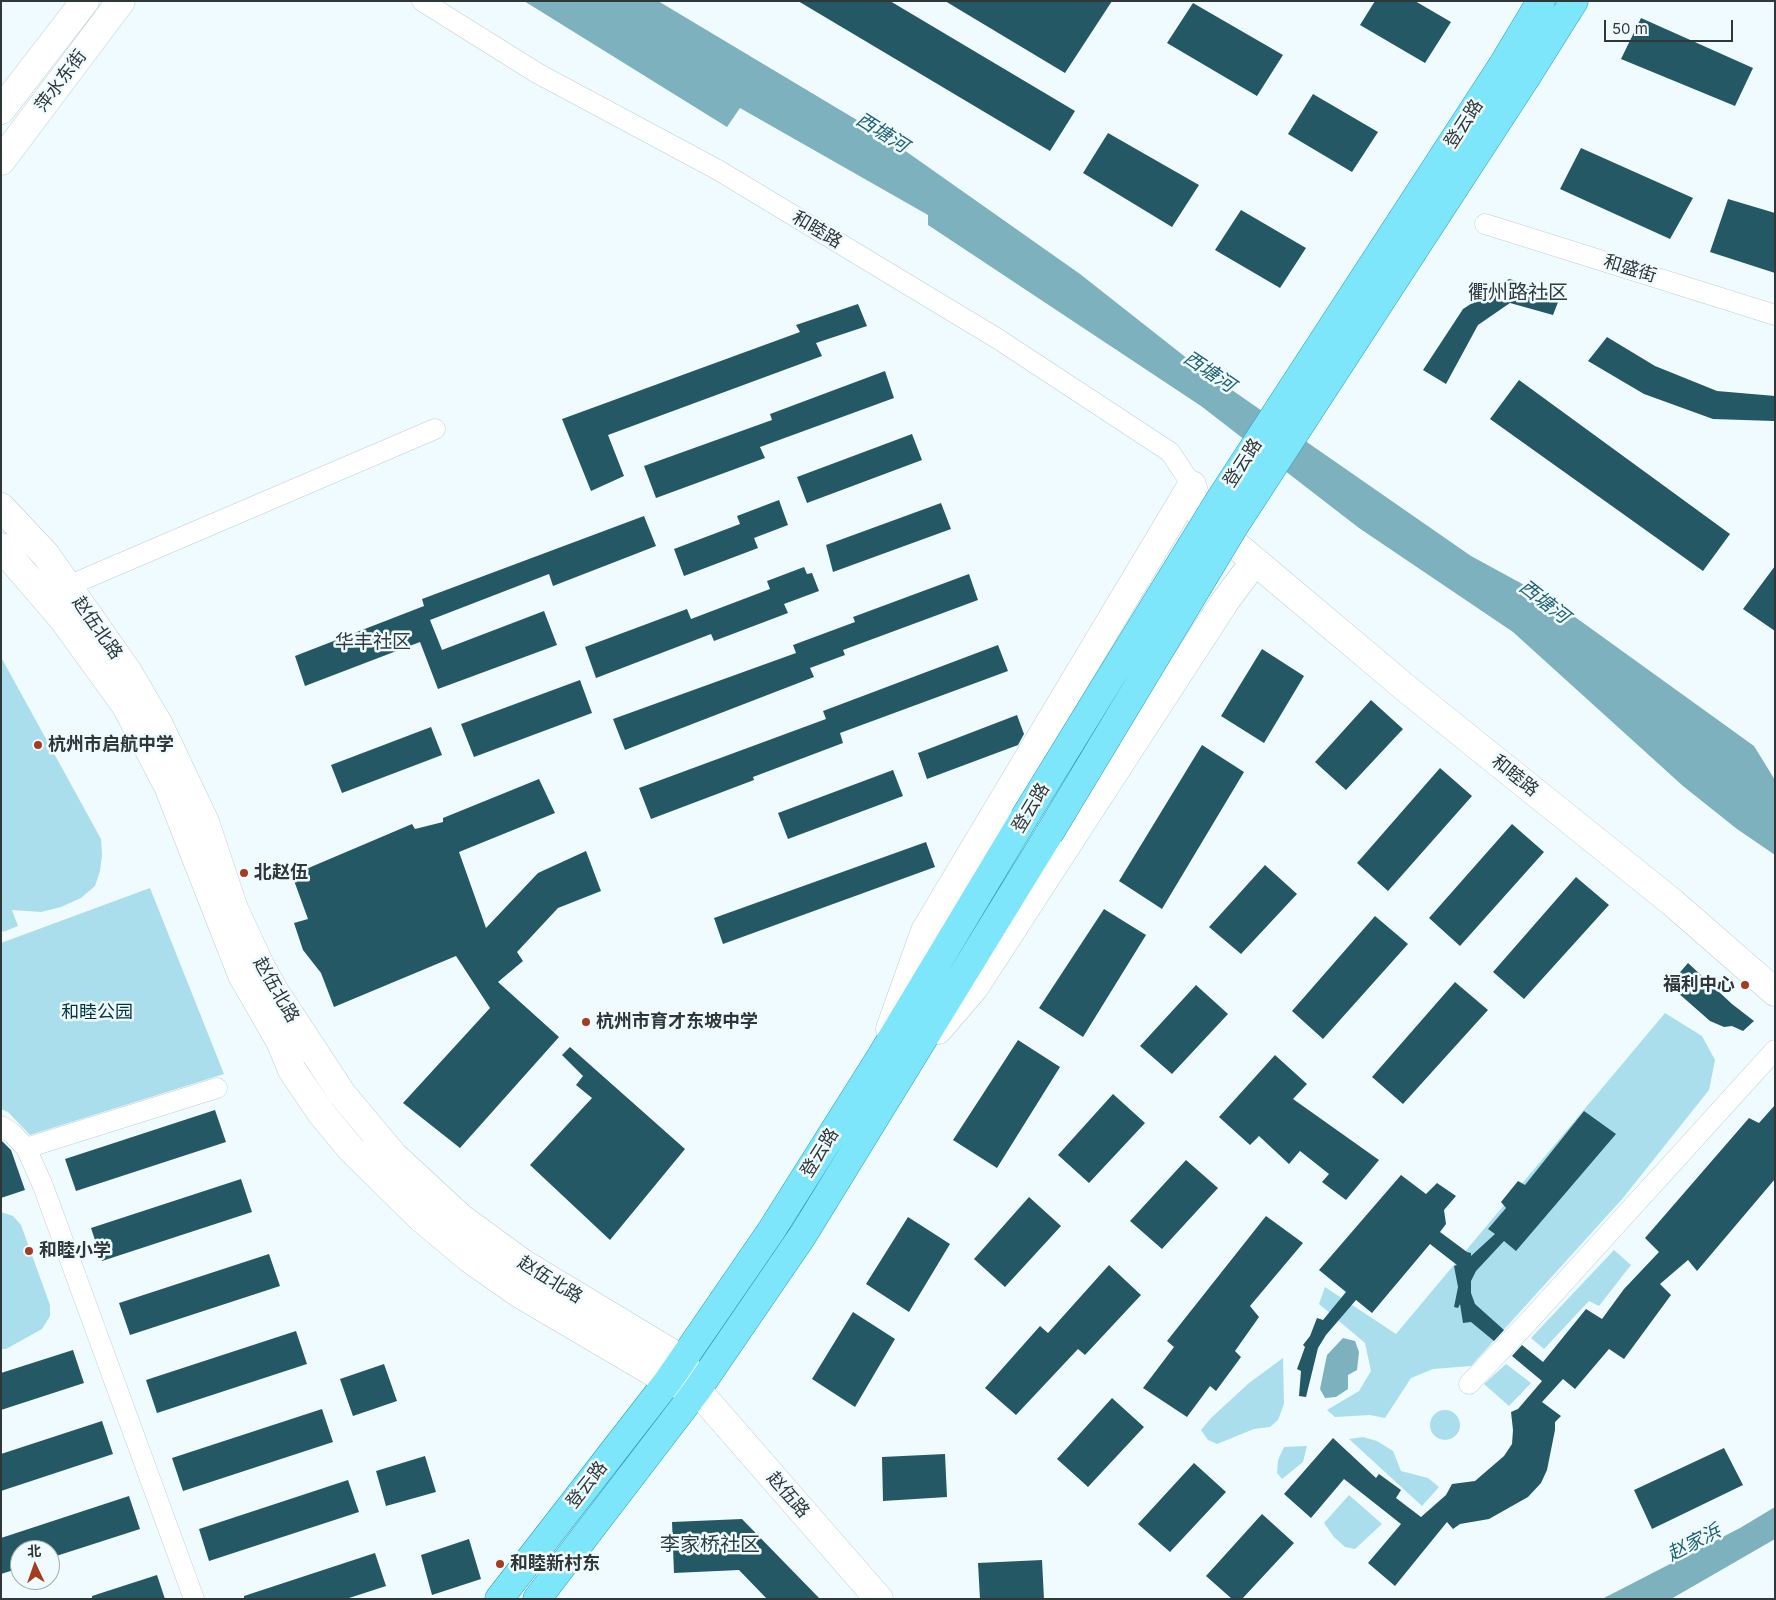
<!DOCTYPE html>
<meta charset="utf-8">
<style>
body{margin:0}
#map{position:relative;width:1776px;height:1600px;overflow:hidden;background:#effbff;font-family:Inter,"Noto Sans SC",sans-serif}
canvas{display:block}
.frame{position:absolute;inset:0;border:2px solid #303738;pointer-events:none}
.north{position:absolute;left:10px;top:1540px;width:50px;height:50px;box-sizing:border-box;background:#effbff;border:1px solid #a3adaf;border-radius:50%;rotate:357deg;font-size:14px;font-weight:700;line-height:20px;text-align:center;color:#303738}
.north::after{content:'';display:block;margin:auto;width:18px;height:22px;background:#a53c1f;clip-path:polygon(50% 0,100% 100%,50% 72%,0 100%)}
.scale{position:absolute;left:1604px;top:20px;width:129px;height:22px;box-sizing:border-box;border:2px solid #303738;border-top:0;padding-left:6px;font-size:15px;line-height:18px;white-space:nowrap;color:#303738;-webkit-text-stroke:4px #effbff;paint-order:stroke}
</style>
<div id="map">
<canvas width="1776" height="1600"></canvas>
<div class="frame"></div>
<div class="north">北</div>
<div class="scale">50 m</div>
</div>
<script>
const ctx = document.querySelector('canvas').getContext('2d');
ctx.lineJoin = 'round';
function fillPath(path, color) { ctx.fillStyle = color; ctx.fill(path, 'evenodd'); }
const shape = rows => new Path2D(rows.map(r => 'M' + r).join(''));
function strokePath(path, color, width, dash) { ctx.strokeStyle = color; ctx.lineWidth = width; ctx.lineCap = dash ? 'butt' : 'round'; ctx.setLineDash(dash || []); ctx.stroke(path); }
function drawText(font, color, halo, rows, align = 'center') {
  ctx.font = font + ' Inter,"Noto Sans SC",sans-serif'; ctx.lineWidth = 5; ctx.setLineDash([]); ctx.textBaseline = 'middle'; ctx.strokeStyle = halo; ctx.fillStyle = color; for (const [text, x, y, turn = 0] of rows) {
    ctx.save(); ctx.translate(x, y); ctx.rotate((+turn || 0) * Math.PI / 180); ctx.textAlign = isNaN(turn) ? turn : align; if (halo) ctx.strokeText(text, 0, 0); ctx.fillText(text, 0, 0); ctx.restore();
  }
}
fillPath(shape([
 [1,657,101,839,102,855,100,871,95,886,81,898,61,907,41,912,12,910,18,926,3,932,1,928],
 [150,888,224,1074,30,1135,8,1112,1,1109,1,943],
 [1665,1013,1702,1036,1715,1060,1709,1090,1623,1198,1471,1366,1433,1369,1411,1378,1385,1418,1370,1415,1335,1417,1327,1410,1359,1391,1371,1371,1365,1343,1319,1304,1325,1287,1396,1334],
 [1,1212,13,1216,21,1225,50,1305,50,1316,42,1329,6,1349,1,1349],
 [1614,1250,1631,1265,1599,1306,1589,1301,1544,1349,1531,1338],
 [1283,1358,1284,1404,1278,1420,1270,1427,1254,1429,1217,1444,1208,1440,1201,1430,1211,1418,1249,1383],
 [1506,1364,1531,1383,1509,1406,1484,1384],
 '1430 1425a15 15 0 1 1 30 0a15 15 0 1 1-30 0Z',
 [1363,1437,1377,1441,1393,1451,1401,1471,1428,1478,1439,1487,1422,1506,1349,1439],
 [1307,1446,1303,1462,1282,1479,1277,1473,1278,1460,1284,1447],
 [1349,1495,1382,1524,1355,1549,1345,1547,1334,1537,1324,1523]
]), '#aadeec');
fillPath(shape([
 [524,1,658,1,887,138,1080,274,1193,363,1471,556,1550,599,1754,746,1775,780,1775,855,1737,829,1683,786,1513,632,1359,528,1201,406,928,225,928,215,740,108,727,127],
 [1343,1338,1355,1341,1359,1352,1357,1370,1348,1375,1348,1389,1336,1397,1325,1398,1320,1389,1327,1355],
 [1775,1507,1775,1539,1671,1599,1602,1599,1740,1528]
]), '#7db1be');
fillPath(shape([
 [798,1,890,1,1075,111,1050,151],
 [945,1,1112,1,1065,73],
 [1375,1,1415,1,1451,22,1425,63,1360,25],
 [1193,3,1283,55,1257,96,1167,43],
 [1641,18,1753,68,1735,106,1621,59],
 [1313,94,1378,132,1352,172,1288,134],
 [1108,133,1199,185,1172,227,1083,173],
 [1581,148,1693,198,1670,239,1560,189],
 [1728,199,1775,213,1775,273,1710,252],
 [1241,210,1306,248,1280,288,1215,250],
 [1509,279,1562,292,1553,315,1510,303,1478,325,1446,384,1423,370,1463,309],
 [858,304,867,326,816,343,822,356,608,435,624,476,591,491,562,419,800,332,796,325],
 [1607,337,1655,366,1717,391,1775,396,1774,421,1713,419,1644,394,1588,361],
 [885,371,894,398,760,447,765,458,656,498,644,466,772,420,770,414],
 [1519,380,1730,534,1703,571,1490,419],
 [912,434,922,460,807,503,797,477],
 [779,500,788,525,754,538,758,548,684,576,674,549,740,524,737,516],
 [941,503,951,529,833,572,826,545],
 [644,516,656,546,553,586,549,574,430,620,442,650,544,611,557,645,438,689,420,642,305,686,295,656,424,606,422,599],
 [1775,566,1775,631,1743,609],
 [804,567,807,574,812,573,819,591,784,604,788,613,714,641,711,634,596,678,585,647,687,609,691,619,770,589,767,581],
 [969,574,978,600,843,650,845,655,810,668,814,677,625,750,613,719,796,653,793,645,855,622,853,617],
 [998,645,1008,671,840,733,843,743,753,777,754,780,651,819,639,788,826,719,823,711],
 [1262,649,1304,676,1264,743,1221,716],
 [580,680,592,713,474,757,461,724],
 [1371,700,1403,729,1346,790,1315,762],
 [1017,715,1024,734,1018,745,927,779,918,753],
 [431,727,442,755,342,793,331,765],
 [1202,745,1244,772,1162,909,1119,881],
 [1440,768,1472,796,1388,891,1357,863],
 [893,770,903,796,788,839,778,813],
 [539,779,555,813,459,852,486,928,538,873,586,851,601,891,558,908,517,952,523,961,498,982,559,1037,460,1148,403,1103,490,1008,456,956,334,1007,321,973,303,950,294,923,308,919,292,875,412,824,415,829,443,822,443,818],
 [1512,824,1544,852,1460,946,1429,918],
 [926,842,935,867,723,944,714,918],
 [1265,865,1297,894,1241,954,1209,927],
 [1576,877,1609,905,1524,999,1493,972],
 [1104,909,1146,935,1083,1037,1039,1008],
 [1375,916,1408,944,1323,1039,1292,1011],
 [1688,963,1732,1004,1754,1021,1743,1031,1732,1026,1724,1027,1710,1021,1669,985],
 [1455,982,1488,1010,1403,1104,1372,1077],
 [1196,985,1228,1014,1172,1074,1140,1046],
 [1018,1040,1060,1067,997,1168,953,1140],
 [570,1047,685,1149,610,1240,530,1165,592,1098,576,1085,583,1076,562,1055],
 [1275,1055,1307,1084,1293,1099,1379,1160,1346,1200,1322,1182,1329,1174,1300,1151,1289,1164,1259,1136,1250,1145,1219,1117],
 [1113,1094,1145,1123,1089,1183,1058,1155],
 [1775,1105,1775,1179,1697,1271,1688,1260,1660,1284,1671,1295,1624,1359,1609,1349,1575,1389,1563,1379,1542,1402,1561,1416,1555,1422,1555,1430,1547,1470,1541,1483,1528,1497,1489,1519,1460,1524,1453,1529,1447,1522,1395,1586,1368,1563,1401,1524,1344,1479,1311,1518,1284,1494,1333,1438,1376,1478,1379,1474,1401,1490,1396,1498,1421,1517,1446,1495,1452,1484,1475,1481,1504,1456,1512,1444,1513,1430,1511,1412,1518,1409,1542,1381,1512,1356,1522,1345,1543,1362,1586,1309,1602,1319,1624,1289,1659,1252,1645,1238,1749,1118,1759,1123],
 [215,1110,226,1142,76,1191,65,1159],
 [1584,1111,1616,1134,1516,1251,1504,1241,1476,1271,1471,1281,1471,1293,1475,1304,1504,1330,1494,1341,1471,1322,1463,1323,1460,1304,1458,1308,1454,1307,1458,1287,1454,1266,1457,1265,1430,1244,1372,1313,1356,1300,1326,1335,1318,1348,1306,1397,1299,1396,1301,1371,1297,1369,1305,1347,1303,1345,1310,1336,1317,1318,1323,1320,1346,1292,1319,1270,1401,1175,1426,1194,1437,1183,1456,1196,1444,1210,1446,1224,1440,1232,1467,1252,1471,1253,1471,1256,1495,1234,1488,1229,1506,1208,1501,1202,1518,1181,1525,1185],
 [1,1140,11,1150,25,1190,1,1198],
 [1186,1160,1218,1188,1162,1249,1130,1221],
 [241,1179,252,1212,102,1261,91,1228],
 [1029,1197,1061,1226,1005,1287,974,1259],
 [1266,1216,1303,1243,1250,1306,1259,1317,1235,1351,1241,1357,1216,1391,1210,1386,1187,1417,1143,1388,1174,1347,1167,1341],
 [908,1217,950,1244,909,1312,866,1284],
 [269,1254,280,1286,130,1335,119,1303],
 [1109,1265,1141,1295,1085,1355,1078,1349,1016,1415,985,1388,1040,1326,1048,1333],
 [853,1312,895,1339,855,1407,812,1379],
 [296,1331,307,1364,157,1413,146,1380],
 [73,1350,84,1383,1,1410,1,1373],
 [384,1364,397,1401,353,1416,340,1379],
 [1112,1398,1144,1427,1088,1487,1057,1459],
 [322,1409,333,1442,183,1491,172,1458],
 [102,1421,113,1454,1,1491,1,1454],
 [1724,1448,1743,1485,1652,1529,1634,1490],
 [945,1454,947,1497,883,1501,882,1457],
 [425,1456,436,1492,386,1506,376,1471],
 [1194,1463,1226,1492,1170,1552,1138,1524],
 [348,1480,359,1512,209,1561,199,1529],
 [129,1496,140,1529,50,1558,50,1550,20,1550,20,1568,1,1574,1,1538],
 [1262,1514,1294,1543,1242,1599,1232,1599,1206,1576],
 [742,1519,820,1599,767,1599,739,1570,674,1573,672,1522],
 [469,1539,481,1579,432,1595,421,1555],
 [375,1553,386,1586,346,1599,244,1599,244,1596],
 [1042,1560,1044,1599,980,1599,978,1563],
 [157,1575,165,1599,92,1599,92,1596]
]), '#255865');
const street = shape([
 [422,1,537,73,718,170,998,339,1170,452,1192,485],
 [1485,224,1775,315],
 [68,586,435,429],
 [1,1126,12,1133,26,1148,43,1186,194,1599],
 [26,1148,217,1088],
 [1469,1384,1529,1321,1775,1050]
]);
const secondary = shape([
 [1,110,85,1],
 [1,161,121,1],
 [1192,485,1201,516,1225,536,1408,690,1673,903,1775,992],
 [1,507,46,555,128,672,159,725,205,822,234,909,260,965,275,992,342,1094,394,1156,461,1218,524,1264,683,1360,697,1390,879,1599],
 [1,547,63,619,126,706,168,786,242,975,280,1041,292,1070,321,1113,351,1149,421,1218,470,1259,520,1294,668,1381,691,1388],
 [890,1029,925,931,1192,485],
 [938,1030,974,988,1226,600,1255,561]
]);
const primary = shape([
 [1502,66,1541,1],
 [1527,76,1574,1],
 [499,1599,668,1381,771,1231,880,1058,1024,818],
 [537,1599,697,1390,803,1235,1049,834]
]);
strokePath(street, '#beced2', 21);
strokePath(secondary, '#beced2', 29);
strokePath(primary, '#2a9eb5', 29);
strokePath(street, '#fff', 20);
strokePath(secondary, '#fff', 28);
strokePath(primary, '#7de6fb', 28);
const primaryBridge = shape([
 [1024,818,1217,504,1502,66],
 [1049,834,1235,525,1527,76]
]);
strokePath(primaryBridge, '#2a9eb5', 29, []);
strokePath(primaryBridge, '#7de6fb', 28);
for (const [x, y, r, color] of [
 [38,745,5,"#a53c1f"],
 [244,873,5,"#a53c1f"],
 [1745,985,5,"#a53c1f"],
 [586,1022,5,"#a53c1f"],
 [29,1251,5,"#a53c1f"],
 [500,1564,5,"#a53c1f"]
]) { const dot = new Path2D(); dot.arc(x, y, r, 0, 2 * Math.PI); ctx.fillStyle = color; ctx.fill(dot); strokePath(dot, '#effbff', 2); }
drawText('18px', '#303738', '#effbff', [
 ["萍水东街",61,81,-53],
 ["登云路",1464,124,-57],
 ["和睦路",817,230,31],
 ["和盛街",1630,269,17],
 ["登云路",1243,463,-57],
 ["赵伍北路",97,628,55],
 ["和睦路",1515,776,39],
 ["登云路",1031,808,-59],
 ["赵伍北路",276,990,60],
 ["登云路",820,1153,-58],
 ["赵伍北路",550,1280,32],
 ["登云路",587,1485,-52],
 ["赵伍路",788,1495,49]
]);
drawText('bold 18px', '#303738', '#effbff', [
 ["杭州市启航中学",48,745],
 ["北赵伍",254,873],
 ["福利中心",1735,985,"right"],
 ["杭州市育才东坡中学",596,1022],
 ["和睦小学",39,1251],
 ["和睦新村东",510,1564]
], 'left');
drawText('18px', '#043641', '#effbff', [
 ["和睦公园",97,1013]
]);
drawText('italic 19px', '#1e6271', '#effbff', [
 ["西塘河",882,133,32],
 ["西塘河",1209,372,34],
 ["西塘河",1544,602,38],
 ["赵家浜",1694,1543,-27]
]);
drawText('19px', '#2f3c3f', '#effbff', [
 ["华丰社区",373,642]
]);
drawText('20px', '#2f3c3f', '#effbff', [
 ["衢州路社区",1518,293],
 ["李家桥社区",710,1545]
]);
</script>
